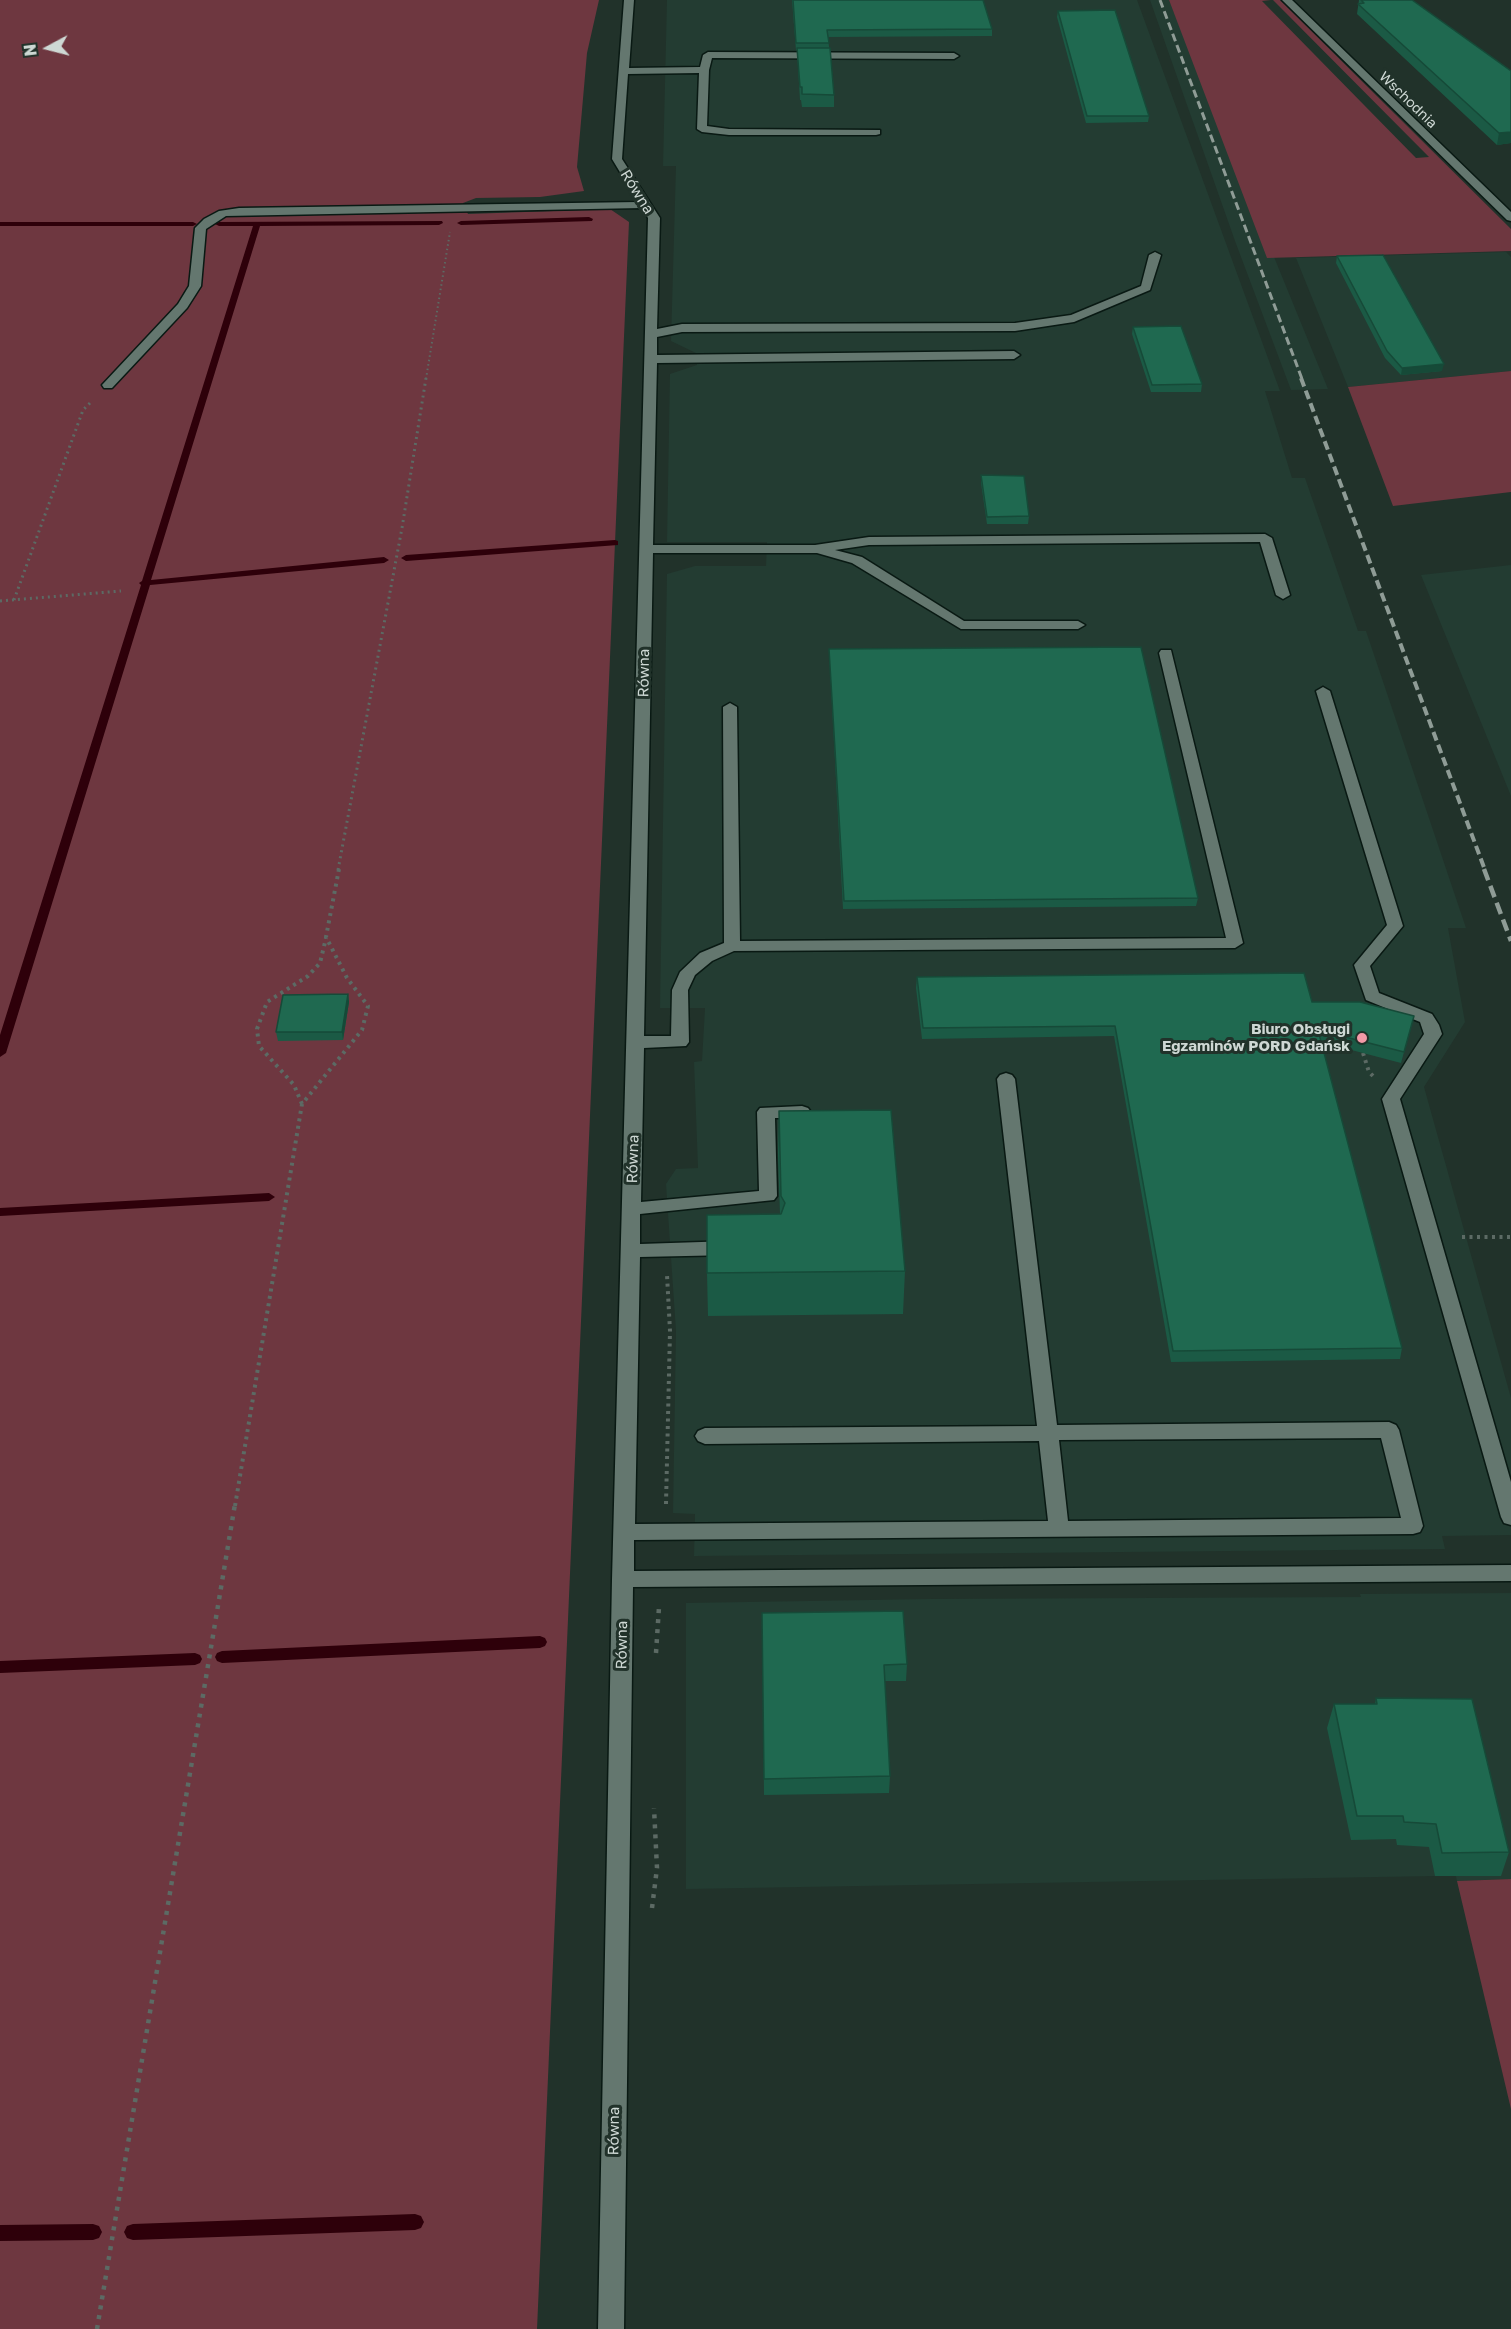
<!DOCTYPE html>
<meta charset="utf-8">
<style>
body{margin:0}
#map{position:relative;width:1511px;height:2329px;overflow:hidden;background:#21322a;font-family:"Golos Text",sans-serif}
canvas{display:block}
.north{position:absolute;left:18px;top:18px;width:60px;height:60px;-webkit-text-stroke:4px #21322a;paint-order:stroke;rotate:263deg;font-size:16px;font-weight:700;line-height:24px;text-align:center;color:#ced8d4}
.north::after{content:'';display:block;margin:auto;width:21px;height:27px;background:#ced8d4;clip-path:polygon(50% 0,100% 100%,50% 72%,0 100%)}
</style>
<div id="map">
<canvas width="1511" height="2329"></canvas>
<div class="north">N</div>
</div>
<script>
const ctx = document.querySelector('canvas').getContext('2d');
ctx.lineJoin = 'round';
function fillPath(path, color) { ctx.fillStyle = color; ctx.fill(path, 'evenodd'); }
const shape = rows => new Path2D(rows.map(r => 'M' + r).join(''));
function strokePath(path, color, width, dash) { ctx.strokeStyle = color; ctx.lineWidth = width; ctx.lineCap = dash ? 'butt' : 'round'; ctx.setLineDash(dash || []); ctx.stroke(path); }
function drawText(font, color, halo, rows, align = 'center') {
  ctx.font = font + ' "Golos Text",sans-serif'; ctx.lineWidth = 6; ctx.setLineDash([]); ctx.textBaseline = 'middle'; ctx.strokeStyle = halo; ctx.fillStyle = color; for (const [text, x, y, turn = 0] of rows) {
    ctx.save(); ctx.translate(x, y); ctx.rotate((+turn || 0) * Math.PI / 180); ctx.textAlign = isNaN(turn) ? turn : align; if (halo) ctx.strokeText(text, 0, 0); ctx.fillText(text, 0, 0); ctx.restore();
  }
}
fillPath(shape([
 [667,0,1137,0,1280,391,1265,391,1292,478,1305,478,1358,631,1366,631,1466,928,1448,928,1465,1022,1424,1087,1511,1398,1511,1535,1442,1536,1445,1549,694,1556,695,1514,673,1513,676,1331,666,1184,676,1169,698,1168,694,1062,702,1061,705,1008,660,1008,667,574,695,566,766,566,767,542,667,542,670,374,697,365,696,353,671,341,676,166,663,166],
 [1150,0,1169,0,1328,389,1291,390,1235,241],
 [1506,252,1511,257,1511,371,1348,387,1296,258],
 [1511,565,1511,796,1421,575],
 [1511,1593,1511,1879,1457,1881,1456,1876,1435,1876,686,1889,686,1603,930,1599,1361,1597,1360,1594]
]), '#233c32');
fillPath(shape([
 [0,0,599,0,587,53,577,167,584,191,540,197,476,198,463,203,468,214,610,209,629,222,537,2329,0,2329],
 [1169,0,1271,0,1262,1,1416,158,1429,157,1273,0,1280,0,1511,229,1511,251,1267,258],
 [1511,371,1511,492,1393,506,1348,387],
 [1511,1879,1511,2109,1457,1881]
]), '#6e3740');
fillPath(shape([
 [589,217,593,219,592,221,461,225,457,223,461,221,589,217],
 [442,221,443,223,439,225,260,226,151,580,384,557,389,560,384,563,150,585,6,1053,0,1057,0,1035,141,585,139,583,142,581,253,226,219,226,215,224,219,222,442,221],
 [0,222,193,222,197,224,193,226,0,226,0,222],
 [615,540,618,541,618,545,406,561,401,558,406,555,615,540],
 [269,1193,275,1197,269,1201,0,1216,0,1208,269,1193],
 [540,1636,545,1638,547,1642,545,1646,540,1648,222,1663,217,1661,215,1657,217,1653,222,1651,540,1636],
 [195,1653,200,1655,202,1659,200,1663,195,1665,0,1673,0,1661,195,1653],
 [415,2214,421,2216,424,2222,421,2228,415,2230,133,2240,127,2238,124,2232,127,2226,133,2224,415,2214],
 [93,2224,99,2226,102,2232,99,2238,93,2240,0,2241,0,2225,93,2224]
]), '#2e000a');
const minor = shape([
 [624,0,634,0,629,68,700,67,703,55,708,52,954,53,959,56,954,59,712,58,709,70,707,126,729,129,880,130,880,134,876,135,729,135,702,132,697,129,699,73,628,74,622,159,660,218,657,329,682,324,1015,323,1071,315,1141,286,1149,255,1155,252,1161,255,1150,290,1074,322,1015,331,682,332,657,337,657,355,1014,351,1020,355,1014,359,657,363,653,545,815,545,869,537,1265,534,1272,538,1290,595,1283,599,1276,595,1260,542,869,545,835,550,862,557,964,621,1078,621,1085,625,1078,629,961,629,852,563,817,553,653,553,644,1036,671,1036,672,990,680,972,700,953,724,943,723,707,730,703,737,707,740,941,1226,938,1159,653,1161,650,1171,650,1243,943,1235,948,734,951,712,961,695,975,688,990,689,1042,686,1046,644,1048,641,1202,759,1191,757,1112,760,1108,802,1106,808,1108,811,1112,808,1116,802,1118,775,1118,777,1196,774,1200,640,1214,640,1244,732,1241,739,1243,741,1248,739,1253,732,1255,640,1257,635,1524,1048,1521,1039,1441,705,1444,698,1441,695,1436,698,1431,705,1428,1037,1426,997,1079,1000,1075,1006,1073,1012,1075,1015,1079,1057,1425,1389,1422,1396,1425,1399,1430,1423,1526,1420,1532,1413,1534,634,1540,634,1571,1511,1565,1511,1581,633,1587,624,2329,598,2329,612,1579,648,218,642,208,226,216,206,229,201,286,187,308,112,388,104,388,102,385,178,304,189,286,195,228,204,219,219,211,239,208,638,202,612,159,624,0],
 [1381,1438,1401,1518,1068,1521,1059,1440,1381,1438],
 [1282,0,1292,0,1511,212,1511,221,1507,220,1282,0],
 [1323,687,1330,691,1403,926,1370,966,1379,993,1432,1014,1439,1025,1442,1034,1400,1099,1511,1482,1511,1525,1504,1523,1501,1517,1382,1099,1424,1034,1420,1022,1366,1000,1354,965,1387,925,1316,691,1323,687]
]);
strokePath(minor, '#091913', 3);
strokePath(shape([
 [426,379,450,232]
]), '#5c6a64', 2, [1.5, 3]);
strokePath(shape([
 [14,600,83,410,92,401],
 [0,601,121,591],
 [338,870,402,528,426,378]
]), '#5c6a64', 3, [2, 4]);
strokePath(shape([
 [1363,1053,1369,1072,1373,1076],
 [302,1104,294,1085,259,1046,257,1029,267,1002,308,976,320,963,326,938],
 [1462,1237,1511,1237],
 [666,1504,670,1331,667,1275],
 [235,1506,302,1104,362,1030,368,1006,347,978,326,937,339,869]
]), '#5c6a64', 4, [3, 4.5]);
strokePath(shape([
 [656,1653,659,1607],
 [652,1908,657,1868,654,1808],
 [97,2329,235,1504]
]), '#5c6a64', 4.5, [4, 6]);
fillPath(minor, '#64776f');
strokePath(shape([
 [1160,0,1302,379]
]), '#8f9c96', 3, [8, 4]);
strokePath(shape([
 [1301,378,1485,870]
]), '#8f9c96', 4, [9, 4.5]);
strokePath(shape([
 [1484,869,1511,941]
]), '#8f9c96', 4.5, [12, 6]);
fillPath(shape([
 [792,0,983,0,992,29,992,36,828,37,834,95,834,107,802,107,801,100,800,100,797,50,796,50],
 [1359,0,1412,0,1511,71,1511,143,1497,145,1357,14],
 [1058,11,1149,116,1148,122,1086,123,1057,17],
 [1337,256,1442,371,1401,375,1385,358,1336,263],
 [1133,327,1202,384,1201,392,1151,392,1132,334],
 [981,475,1029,516,1028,524,987,524,981,483],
 [829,649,1198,898,1196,906,843,909],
 [917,977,1312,1002,1414,1016,1401,1063,1321,1042,1402,1348,1400,1359,1171,1362,1114,1036,922,1039,916,988],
 [348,994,349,1002,343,1040,278,1041,276,1032],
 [779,1111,905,1271,903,1314,708,1316,707,1273,780,1214,778,1154],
 [762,1613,907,1664,906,1681,885,1681,890,1776,889,1793,764,1795],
 [1376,1698,1509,1852,1501,1876,1435,1876,1429,1847,1397,1845,1396,1839,1351,1840,1327,1728,1334,1704,1375,1704]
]), '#1b5a45');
fillPath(shape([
 [1511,132,1511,143,1497,145,1499,133],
 [1444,364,1442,371,1401,375,1402,368],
 [348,994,349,1002,343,1040,342,1032]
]), '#164a38');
const building = shape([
 [793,0,983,0,992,29,827,30,829,43,796,43,793,0],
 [1361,0,1412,0,1511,71,1511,132,1499,133,1358,4,1364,3,1361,0],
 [1115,10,1149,116,1087,116,1058,11,1115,10],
 [797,48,830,48,834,95,802,94,802,87,800,87,797,48],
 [1383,255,1444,364,1402,368,1387,351,1337,256,1383,255],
 [1181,326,1202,384,1152,385,1133,327,1181,326],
 [981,475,1024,476,1029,516,987,517,981,475],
 [1141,647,1198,898,844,901,829,649,1141,647],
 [1304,973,1312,1002,1360,1002,1414,1016,1404,1052,1318,1030,1402,1348,1173,1351,1115,1026,923,1028,917,977,1304,973],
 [348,994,342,1032,276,1032,283,995,348,994],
 [891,1110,905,1271,707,1273,707,1215,781,1214,785,1203,781,1196,779,1111,891,1110],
 [903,1611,907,1664,884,1665,890,1776,764,1779,762,1613,903,1611],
 [1376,1698,1472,1699,1509,1852,1442,1853,1436,1824,1404,1822,1403,1816,1357,1816,1334,1704,1377,1704,1376,1698]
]);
fillPath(building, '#1f6950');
strokePath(building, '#164a38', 1.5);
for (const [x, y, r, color] of [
 [1362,1038,6,"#f39aa7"]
]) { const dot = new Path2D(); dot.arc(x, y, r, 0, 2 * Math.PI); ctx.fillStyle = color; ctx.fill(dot); strokePath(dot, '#21322a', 2); }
drawText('14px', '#ced8d4', '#21322a', [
 ["Wschodnia",1408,100,44]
]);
drawText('15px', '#ced8d4', '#21322a', [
 ["Równa",637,192,58],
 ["Równa",644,673,-89],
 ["Równa",633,1159,-88],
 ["Równa",622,1645,-89],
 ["Równa",614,2131,-89]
]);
drawText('bold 15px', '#ced8d4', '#21322a', [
 ["Biuro Obsługi",1350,1029],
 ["Egzaminów PORD Gdańsk",1350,1046]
], 'right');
</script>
